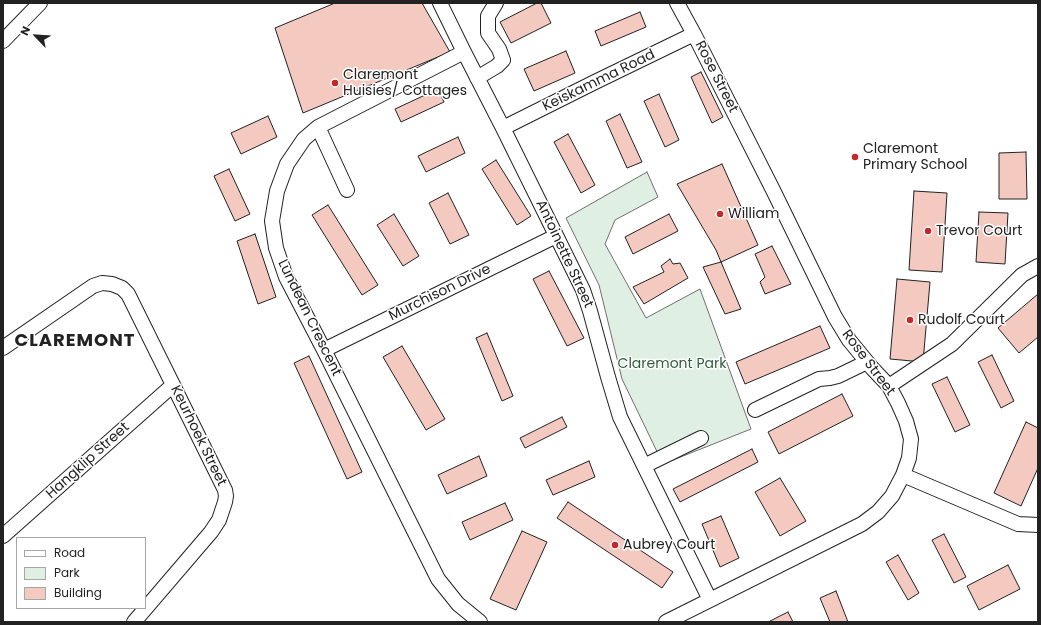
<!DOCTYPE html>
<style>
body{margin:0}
#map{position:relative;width:1041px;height:625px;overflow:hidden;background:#fff;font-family:Poppins,sans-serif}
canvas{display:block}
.frame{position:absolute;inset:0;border:4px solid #222;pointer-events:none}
.legend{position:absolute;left:16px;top:537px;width:130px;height:72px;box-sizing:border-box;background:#fff;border:1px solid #a7a7a7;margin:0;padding:5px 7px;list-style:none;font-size:12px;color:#222}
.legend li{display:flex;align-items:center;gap:8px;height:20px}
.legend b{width:20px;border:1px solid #a7a7a7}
.north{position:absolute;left:16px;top:16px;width:40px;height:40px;-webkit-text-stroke:3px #fff;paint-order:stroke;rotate:295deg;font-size:11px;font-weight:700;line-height:16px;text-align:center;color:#222}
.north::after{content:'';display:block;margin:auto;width:14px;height:18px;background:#222;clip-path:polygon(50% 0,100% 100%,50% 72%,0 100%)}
</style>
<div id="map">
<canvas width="1041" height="625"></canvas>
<div class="frame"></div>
<ul class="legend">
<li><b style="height:5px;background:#fff"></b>Road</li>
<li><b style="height:11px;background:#e0efe3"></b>Park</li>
<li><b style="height:11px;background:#f3c9c0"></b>Building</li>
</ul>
<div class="north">N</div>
</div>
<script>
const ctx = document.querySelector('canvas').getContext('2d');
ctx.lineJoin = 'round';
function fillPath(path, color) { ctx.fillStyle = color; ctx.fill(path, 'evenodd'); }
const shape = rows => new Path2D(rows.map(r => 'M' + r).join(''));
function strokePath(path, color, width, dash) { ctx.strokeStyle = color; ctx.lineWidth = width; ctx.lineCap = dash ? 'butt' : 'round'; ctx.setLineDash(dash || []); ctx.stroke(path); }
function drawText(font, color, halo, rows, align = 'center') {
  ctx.font = font + ' Poppins,sans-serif'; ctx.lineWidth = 3; ctx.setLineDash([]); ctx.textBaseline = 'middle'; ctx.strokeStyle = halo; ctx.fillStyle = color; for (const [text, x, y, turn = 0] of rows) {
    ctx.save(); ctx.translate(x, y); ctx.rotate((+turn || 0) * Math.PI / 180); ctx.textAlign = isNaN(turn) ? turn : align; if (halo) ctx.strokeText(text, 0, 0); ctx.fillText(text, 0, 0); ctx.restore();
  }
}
const green = shape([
 [647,172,658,197,615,220,605,244,646,318,700,289,751,429,663,464,622,379,599,285,566,218,647,172]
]);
fillPath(green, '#e0efe3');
strokePath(green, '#6f6f6f', 1);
const building = shape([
 [335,3,422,3,450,52,303,113,275,28,335,3],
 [537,3,541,3,551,23,511,43,500,22,537,3],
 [640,12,646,27,601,46,595,31,640,12],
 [566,51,575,73,534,91,524,69,566,51],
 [701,72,723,117,712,123,691,77,701,72],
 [438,89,444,102,401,122,395,109,438,89],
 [659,94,679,140,665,147,644,101,659,94],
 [620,114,642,162,627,168,606,121,620,114],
 [268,116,277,137,241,154,231,133,268,116],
 [568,134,595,185,581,193,554,142,568,134],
 [458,137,465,153,426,172,418,156,458,137],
 [1026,152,1027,199,999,199,999,153,1026,152],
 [496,160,531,216,517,225,482,169,496,160],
 [722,164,758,245,721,262,716,250,677,184,722,164],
 [229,169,250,214,235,221,214,176,229,169],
 [914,191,947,193,942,272,909,270,914,191],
 [448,193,469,235,450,244,429,203,448,193],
 [328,205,378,285,362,295,312,215,328,205],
 [979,212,1008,213,1005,264,976,262,979,212],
 [394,214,419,256,403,266,377,225,394,214],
 [669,214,678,231,633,254,625,237,669,214],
 [255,234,276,297,258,304,237,241,255,234],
 [772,246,791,284,765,294,760,282,765,277,755,254,772,246],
 [670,259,673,264,680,263,688,278,644,304,633,287,664,272,661,266,670,259],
 [721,262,741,309,725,314,703,267,721,262],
 [549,271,584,338,567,346,533,279,549,271],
 [897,279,930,282,923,362,890,359,897,279],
 [1038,294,1038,337,1019,353,998,328,1038,294],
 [820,326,830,348,745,384,736,362,820,326],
 [487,333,513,396,502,401,476,338,487,333],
 [402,346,445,419,426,430,383,357,402,346],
 [992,355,1014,401,1001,408,978,362,992,355],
 [309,356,362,472,347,479,294,363,309,356],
 [947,377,970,425,955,432,932,384,947,377],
 [842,394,853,416,779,454,768,432,842,394],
 [562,417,567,427,525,448,520,438,562,417],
 [1026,422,1038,428,1038,468,1021,506,994,493,1026,422],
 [752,449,758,462,680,502,673,489,752,449],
 [479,456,487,476,447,494,438,475,479,456],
 [589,461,595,477,553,495,546,480,589,461],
 [780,478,806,521,780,536,755,492,780,478],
 [568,502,673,572,662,588,557,518,568,502],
 [505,503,513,520,470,540,462,522,505,503],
 [721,516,739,558,720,567,702,524,721,516],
 [522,531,547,542,516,610,490,599,522,531],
 [944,534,966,577,954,583,932,540,944,534],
 [898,555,919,593,908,600,886,562,898,555],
 [1008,565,1020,589,979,610,967,586,1008,565],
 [836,591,848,622,830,622,820,598,836,591],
 [788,612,793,622,770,622,770,621,788,612]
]);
fillPath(building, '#f3c9c0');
strokePath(building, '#222', 1);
const minor = shape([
 [440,3,464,52,503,128,583,290,590,311,608,377,620,417,710,600],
 [3,41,40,3],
 [464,52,318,127,304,139,287,164,277,191,272,221,276,248,286,277,324,350,438,579,458,604,480,622],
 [477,78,497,66,503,60,499,49,488,33,488,16,496,3],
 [318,127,347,190],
 [503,128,595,82,694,34],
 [3,348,93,286,102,283,112,284,122,288,128,294,225,490,226,496,225,502,219,520,211,532,134,622],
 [324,350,556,236],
 [889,386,952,344,1022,275,1038,266],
 [755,410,819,379,830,378,838,376,867,362],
 [644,466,701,438],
 [903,475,1018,524,1038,525],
 [3,536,173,385],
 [666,622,862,524,878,512,892,496,903,475,909,458,911,439,906,421,898,403,889,386,872,368,849,340,835,317,773,190,694,34,677,3]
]);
strokePath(minor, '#222', 16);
strokePath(minor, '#fff', 14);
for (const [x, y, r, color] of [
 [335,83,4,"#c62828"],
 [855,157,4,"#c62828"],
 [720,214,4,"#c62828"],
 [928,231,4,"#c62828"],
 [910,320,4,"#c62828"],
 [615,545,4,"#c62828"]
]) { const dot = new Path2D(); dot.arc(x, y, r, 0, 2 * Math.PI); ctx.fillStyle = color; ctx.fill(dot); strokePath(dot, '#fff', 1.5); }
drawText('14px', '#222', '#fff', [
 ["Claremont",343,75],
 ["Huisies/ Cottages",343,91],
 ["Claremont",863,149],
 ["Primary School",863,165],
 ["William",728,214],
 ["Trevor Court",936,231],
 ["Rudolf Court",918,320],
 ["Aubrey Court",623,545]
], 'left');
drawText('14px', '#222', '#fff', [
 ["Rose Street",716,77,63],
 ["Keiskamma Road",599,81,-26],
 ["Antoinette Street",564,254,65],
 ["Murchison Drive",440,293,-26],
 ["Lundean Crescent",309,318,64],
 ["Rose Street",868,363,53],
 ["Keurhoek Street",198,436,64],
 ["Hangklip Street",88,461,-42]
]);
drawText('14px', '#2f5e38', '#fff', [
 ["Claremont Park",672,364]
]);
ctx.letterSpacing = '1px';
drawText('bold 18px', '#222', '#fff', [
 ["CLAREMONT",75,341]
]);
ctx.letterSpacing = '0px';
</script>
